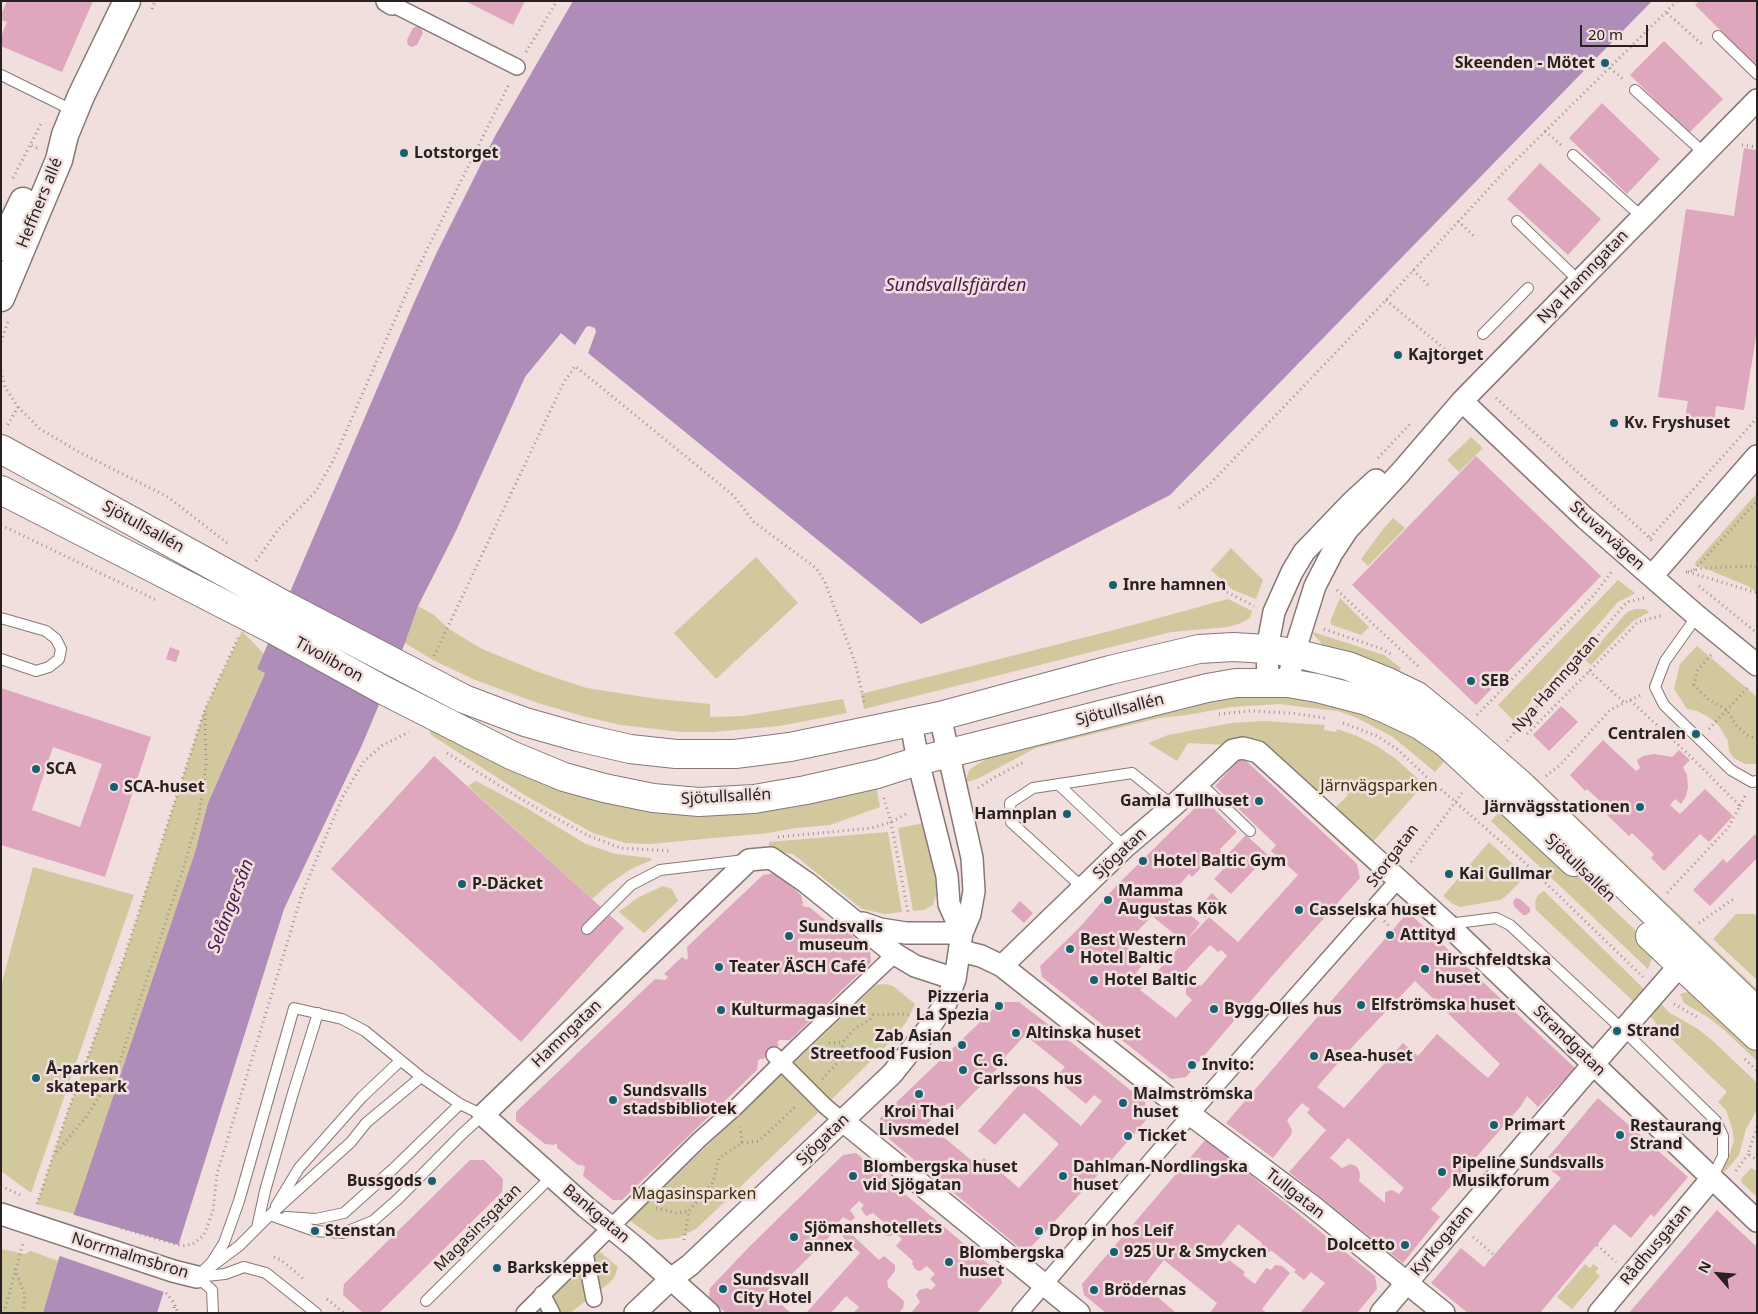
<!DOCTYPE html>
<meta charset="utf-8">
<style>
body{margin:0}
#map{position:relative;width:1758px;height:1314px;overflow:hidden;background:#f0dfdc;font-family:"Noto Sans",sans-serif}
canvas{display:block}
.frame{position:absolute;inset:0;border:2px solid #282121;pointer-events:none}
.north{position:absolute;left:1693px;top:1249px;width:50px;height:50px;-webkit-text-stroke:4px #f0dfdc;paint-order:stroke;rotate:297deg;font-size:14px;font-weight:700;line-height:20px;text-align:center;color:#282121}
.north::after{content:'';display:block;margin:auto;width:18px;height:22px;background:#282121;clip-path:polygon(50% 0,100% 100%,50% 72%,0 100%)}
.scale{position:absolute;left:1580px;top:25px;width:68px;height:22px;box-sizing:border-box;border:2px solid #282121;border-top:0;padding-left:6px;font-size:15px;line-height:18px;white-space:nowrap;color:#282121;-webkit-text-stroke:4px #f0dfdc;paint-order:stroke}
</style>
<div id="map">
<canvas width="1758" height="1314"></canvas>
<div class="frame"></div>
<div class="north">N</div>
<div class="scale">20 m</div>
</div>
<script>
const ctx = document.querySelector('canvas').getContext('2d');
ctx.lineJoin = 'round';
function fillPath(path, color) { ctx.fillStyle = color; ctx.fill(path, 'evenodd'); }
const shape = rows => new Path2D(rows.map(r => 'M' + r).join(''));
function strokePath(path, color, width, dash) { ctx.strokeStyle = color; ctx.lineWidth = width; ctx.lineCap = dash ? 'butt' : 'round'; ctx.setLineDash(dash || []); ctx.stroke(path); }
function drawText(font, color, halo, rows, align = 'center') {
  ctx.font = font + ' "Noto Sans",sans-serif'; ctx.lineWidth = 5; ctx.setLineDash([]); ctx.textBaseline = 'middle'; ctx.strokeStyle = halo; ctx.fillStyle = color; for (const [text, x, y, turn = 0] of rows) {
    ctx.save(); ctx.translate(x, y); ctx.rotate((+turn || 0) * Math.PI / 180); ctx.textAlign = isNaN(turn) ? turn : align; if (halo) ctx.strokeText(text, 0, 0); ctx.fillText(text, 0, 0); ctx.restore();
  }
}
fillPath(shape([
 [1471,437,1483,448,1459,472,1447,460],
 [1757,493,1757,593,1748,586,1694,564],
 [1393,518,1405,528,1368,566,1361,559,1384,528],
 [1231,548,1263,580,1256,599,1233,590,1211,570],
 [756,557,798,603,716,679,674,633],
 [1618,580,1635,593,1634,594,1618,602,1514,721,1498,705],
 [1340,598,1369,627,1361,635,1332,625,1330,622],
 [1228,599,1252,611,1250,618,1241,623,1228,627,1171,632,864,709,861,694,1118,629],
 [418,606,434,615,449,629,482,649,541,673,587,688,658,699,710,704,710,717,743,716,843,699,847,713,780,726,713,732,681,732,621,725,582,716,538,703,475,680,431,659,405,643],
 [1635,609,1645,609,1649,612,1633,621,1591,665,1585,660,1627,612],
 [242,631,264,654,257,669,265,672,208,803,195,852,74,1214,37,1204,68,1111,125,955,205,709],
 [1313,632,1384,655,1401,668,1398,673,1323,645,1314,635],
 [1697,646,1757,697,1757,764,1745,764,1734,758,1729,751,1728,741,1719,726,1710,718,1697,711,1687,709,1674,689,1680,664],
 [1246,696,1302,697,1362,708,1449,756,1435,772,1393,737,1357,718,1338,711,1311,708,1279,704,1248,706,1231,707,1187,715,1159,718,1036,748,977,779,967,782,967,776,970,769,991,756,1212,699],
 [1264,721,1325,725,1324,730,1336,732,1337,729,1357,736,1377,746,1396,759,1424,784,1372,843,1335,808,1348,795,1333,782,1320,795,1274,752,1265,747,1188,743,1177,761,1148,743,1168,735,1231,723],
 [427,724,580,793,876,784,880,807,830,825,796,828,768,833,650,844,625,843,593,833,526,796,431,735],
 [1534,776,1757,989,1757,1002,1527,783],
 [476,781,523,806,586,844,615,854,650,858,652,860,631,869,609,884,592,899,468,786],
 [1504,807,1645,939,1651,948,1652,958,1648,969,1491,821],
 [925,823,937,871,936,896,933,905,924,910,913,911,898,828],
 [888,832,902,912,885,914,862,909,793,854,769,850,769,842],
 [1489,842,1526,876,1505,897,1500,900,1460,907,1453,904,1443,896],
 [33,867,134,895,31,1193,1,1171,1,986],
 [663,886,672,889,678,901,644,933,619,912,637,898],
 [1544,891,1644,989,1634,1002,1536,910,1535,902,1538,895],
 [1736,914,1754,914,1757,916,1757,980,1713,939],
 [886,984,893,986,915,1004,907,1021,890,1042,825,1106,696,1229,678,1238,657,1240,629,1220,876,985],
 [1687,992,1695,993,1757,1049,1757,1061,1725,1031,1709,1018,1684,1003,1680,994],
 [1661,1004,1670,1013,1698,1029,1712,1040,1757,1083,1757,1110,1746,1129,1739,1155,1725,1172,1722,1169,1723,1161,1730,1153,1734,1140,1732,1128,1726,1110,1718,1102,1727,1092,1660,1028,1651,1017],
 [1751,1168,1757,1171,1757,1197,1742,1183,1741,1179],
 [1,1249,25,1254,31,1251,58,1261,43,1313,1,1313],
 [599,1251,618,1267,614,1278,608,1284,570,1313,533,1313],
 [1585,1264,1590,1268,1593,1264,1599,1268,1595,1272,1600,1276,1572,1309,1557,1297]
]), '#d2c89d');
fillPath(shape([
 [573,1,1652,1,1170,495,921,624,588,353,596,332,595,328,589,326,586,327,575,345,561,333,525,377,456,531,418,606,405,643,362,745,284,909,157,1313,43,1313,58,1261,195,852,208,803,265,673,257,669,413,305,437,252,495,136]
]), '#ae8db8');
fillPath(shape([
 [71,1214,179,1245,164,1292,57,1255]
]), '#f0dfdc');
fillPath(shape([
 [7,1,93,1,62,72,1,46,1,37,7,22,1,20,1,15],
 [465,1,525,1,513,25],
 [1699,1,1754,1,1757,4,1757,63,1755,65,1695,5],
 [418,26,421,28,423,33,417,45,412,47,408,45,407,40,413,28],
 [1664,41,1723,99,1689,133,1630,75],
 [1602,103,1660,159,1627,194,1569,138],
 [1744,148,1757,150,1757,331,1744,410,1716,406,1714,423,1685,419,1688,401,1658,397,1686,209,1734,216],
 [1540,163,1601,219,1568,255,1507,199],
 [1476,456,1601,576,1476,705,1352,585],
 [170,647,180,651,176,662,166,659],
 [1,688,151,737,105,877,1,845],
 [53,747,102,764,80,827,32,810],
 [1561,706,1578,722,1549,751,1533,735],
 [1603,740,1636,771,1640,768,1637,760,1643,756,1654,754,1672,757,1679,750,1690,760,1683,767,1687,775,1688,787,1686,796,1681,804,1675,799,1670,805,1680,814,1705,789,1733,816,1709,842,1700,834,1664,871,1651,858,1654,854,1632,833,1629,836,1606,814,1610,810,1587,789,1585,791,1570,775],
 [434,756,624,928,521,1042,331,869],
 [1242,757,1357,864,1360,878,1273,975,1186,1077,1171,1079,1042,977,1040,966,1078,929,1116,886,1204,799,1237,832,1220,849,1222,856,1220,860,1216,863,1208,861,1192,877,1189,874,1169,897,1200,923,1187,940,1209,917,1238,942,1298,875,1271,851,1276,845,1215,786],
 [1152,916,1184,942,1153,976,1163,985,1172,985,1210,945,1218,952,1221,950,1227,956,1201,986,1193,982,1186,987,1186,994,1192,1000,1176,1018,1140,990,1147,982,1136,973,1145,961,1124,945],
 [1755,834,1757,836,1757,858,1710,906,1693,890,1723,859,1727,863],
 [1246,835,1268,855,1231,894,1214,879,1234,858,1229,853],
 [775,873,801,895,803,903,802,905,805,907,809,907,829,923,829,927,833,930,835,929,846,931,870,950,871,962,790,1040,779,1040,777,1043,779,1045,762,1060,761,1058,758,1061,757,1070,622,1200,613,1200,583,1176,585,1167,582,1165,578,1165,557,1148,557,1145,555,1143,554,1145,545,1144,516,1121,516,1112,655,979,665,980,668,977,664,974,682,957,686,960,688,958,687,947,763,875],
 [1212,893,1221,902,1205,918,1197,909],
 [1516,898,1520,899,1530,908,1530,912,1526,915,1523,915,1514,906,1513,902],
 [1020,901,1033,913,1024,923,1011,911],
 [1408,912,1575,1068,1538,1107,1527,1096,1521,1106,1431,1209,1440,1217,1403,1263,1289,1172,1326,1130,1307,1113,1310,1109,1302,1103,1287,1120,1292,1130,1291,1135,1273,1158,1226,1123],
 [1415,981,1500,1064,1488,1078,1437,1034,1418,1056,1403,1043,1344,1108,1317,1087,1354,1045],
 [1348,1138,1404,1188,1399,1194,1392,1190,1388,1191,1385,1193,1385,1203,1359,1181,1360,1176,1359,1170,1356,1166,1350,1164,1342,1168,1330,1158],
 [1001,1002,1019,1002,1081,1050,1145,1102,1147,1119,1115,1156,1032,1246,1020,1248,882,1133,880,1118],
 [1025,1035,1065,1067,1055,1078,1086,1104,1094,1095,1102,1101,1081,1126,1025,1078,978,1131,995,1145,1024,1113,1059,1144,1019,1188,984,1158,977,1165,934,1129,930,1135,922,1129,948,1103,957,1110,1006,1060,1004,1058],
 [1598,1098,1688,1177,1654,1217,1651,1214,1631,1238,1614,1224,1540,1313,1468,1313,1431,1283,1461,1248,1484,1267,1487,1263,1561,1178,1547,1167,1548,1157],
 [1206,1139,1375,1276,1377,1289,1357,1313,1300,1313,1325,1283,1311,1272,1304,1280,1294,1272,1296,1270,1272,1251,1267,1252,1261,1248,1262,1243,1238,1224,1214,1254,1226,1263,1229,1260,1245,1272,1243,1275,1255,1284,1266,1268,1271,1270,1275,1265,1282,1266,1290,1273,1262,1309,1266,1313,1210,1313,1217,1303,1164,1260,1144,1285,1176,1313,1106,1313,1084,1295,1082,1284],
 [856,1153,1000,1274,1002,1283,977,1313,911,1313,920,1302,916,1295,919,1290,927,1288,931,1290,936,1285,930,1279,935,1274,927,1266,920,1271,916,1270,912,1264,913,1261,896,1246,902,1239,895,1232,891,1236,885,1236,883,1232,887,1225,873,1213,866,1216,861,1209,864,1205,859,1201,850,1210,855,1217,853,1220,850,1221,843,1217,835,1226,838,1228,788,1278,785,1275,753,1305,757,1309,764,1300,776,1300,791,1313,726,1313,709,1298,710,1288,750,1246,843,1155],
 [470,1160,484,1160,503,1179,502,1192,379,1313,363,1313,343,1295,344,1284],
 [1717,1210,1757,1247,1757,1313,1629,1313],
 [847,1230,879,1260,884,1256,895,1265,895,1271,887,1281,888,1287,904,1301,903,1308,899,1313,853,1313,859,1307,846,1296,831,1313,806,1313,860,1253,842,1236]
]), '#dfa7be');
const service = shape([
 [1718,36,1757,74],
 [1,75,74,111],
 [1635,90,1704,153],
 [1573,155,1641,216],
 [1517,221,1580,282],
 [1483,334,1528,288],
 [1697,616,1665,661,1655,687,1664,705,1731,770,1752,782,1757,781],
 [1,618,46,631,56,639,61,649,59,659,49,667,36,671,1,659],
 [1199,782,1250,831],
 [1058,784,1125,847],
 [1083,888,1011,822,1010,803,1033,788,1132,773,1173,806],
 [1448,924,1496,918,1510,925,1623,1030,1716,1121,1723,1136,1723,1156,1712,1178],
 [587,929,631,885,660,870,745,860],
 [276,1206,299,1168,362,1097,400,1061],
 [286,1217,316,1219,344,1213,393,1169,460,1104],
 [257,1228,265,1191,293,1093,318,1013],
 [212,1266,239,1246,270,1215,351,1142,366,1123,421,1077],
 [197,1277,212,1262,224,1243,239,1201,294,1008,342,1019,365,1031,421,1077,460,1104,483,1115,462,1134,398,1199,373,1221,343,1233,315,1231,270,1215],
 [197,1277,225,1274,244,1267,266,1273,316,1313],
 [197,1277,212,1290,213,1313],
 [426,1301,552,1176]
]);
const pedestrian = shape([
 [392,4,517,67],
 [774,1055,825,1106,843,1121],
 [585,1253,594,1299],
 [542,1294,552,1313],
 [524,1313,699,1140,736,1107,797,1047,895,954],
 [1020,1313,1191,1114,1399,879]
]);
const minor = shape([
 [387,1,392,4,393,1],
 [1462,401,1586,519,1697,616,1757,665],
 [1652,576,1757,456],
 [1268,682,1267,649,1274,612,1292,572,1304,552,1352,502,1376,480],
 [1288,683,1294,653,1315,586,1332,553,1348,529,1400,473,1462,401,1757,100],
 [911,723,918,761,947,876,949,904,962,933],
 [863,923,880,929,906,933,962,933],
 [961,951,981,956,1002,966,1171,1100,1311,1205,1444,1313],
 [1002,966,1125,847,1173,806,1233,750,1243,748,1258,752,1447,924,1757,1221],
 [843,1121,1079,1313],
 [1,1214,173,1271,197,1277],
 [635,1313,671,1279,690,1265,892,1074,928,1029,946,1003,955,979,962,933,970,914,974,891,972,858,940,716],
 [709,1313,635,1247,586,1207,483,1115,749,860,771,858,807,883,895,954,915,966,955,979],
 [1381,1313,1577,1083,1680,965],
 [1599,1313,1712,1178]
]);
const tertiary = shape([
 [1,247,23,201],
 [1,298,59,160,65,135,81,96,127,1]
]);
const secondary = shape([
 [1,449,284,605,464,699,525,722,578,737,630,749,676,754,735,754,790,747,940,716,1110,670,1199,649,1233,647,1267,649,1294,653,1348,666,1388,682,1417,696,1456,728,1520,784,1757,1012],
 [1,490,274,630,385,691,511,755,564,777,604,788,653,798,699,802,754,799,806,790,877,774,918,761,1207,688,1236,683,1288,683,1317,688,1367,701,1386,709,1420,725,1446,743,1574,862],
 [1650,936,1757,1036]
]);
strokePath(service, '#877876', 12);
strokePath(pedestrian, '#877876', 18);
strokePath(minor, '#877876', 24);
strokePath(tertiary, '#877876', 29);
strokePath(secondary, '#877876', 30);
strokePath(shape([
 [152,9,155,1],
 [1667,13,1704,46],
 [526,52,557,1],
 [1610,68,1624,80],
 [1545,131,1561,145],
 [1742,145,1757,147],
 [37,148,30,145,41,124],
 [13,178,30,145],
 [1458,221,1476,238],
 [1413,270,1430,287],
 [1386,300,1466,367],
 [1,342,8,321],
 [1,371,5,387,18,407,7,426],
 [1496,398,1650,538,1653,543],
 [18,407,40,429,81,453,168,497,227,543],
 [1378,458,1412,422],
 [1179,508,1208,486,1386,300,1505,171,1677,1],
 [1,525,156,600],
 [1650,538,1757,418],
 [256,561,278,530,316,491,334,459,413,278,509,84],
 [1694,570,1757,501],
 [1686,572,1704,568,1755,566,1757,567],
 [1688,572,1757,593],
 [1699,586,1757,633],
 [1337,590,1420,668],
 [1227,592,1254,606],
 [1324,629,1382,649,1391,654],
 [1711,655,1697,671,1694,685,1708,699,1727,710,1736,725,1747,735,1757,739],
 [434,656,563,384,575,366,733,495,754,522,816,568,825,582,855,662,865,706],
 [1589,671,1625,703],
 [1630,700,1641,695],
 [1219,714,1249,711,1291,713,1325,718],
 [1477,715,1594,595,1613,570],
 [1343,723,1377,736,1397,749,1429,779,1522,860,1643,977],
 [1709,729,1749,686],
 [1527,734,1638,622,1663,615],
 [1507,741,1627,602,1644,598],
 [447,753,526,802,589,836,621,848,670,851],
 [1546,776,1560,765,1610,710,1630,700,1687,753,1740,806,1728,828,1667,893],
 [978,788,995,777,1024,762],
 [884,798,891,822,908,912],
 [1740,806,1745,796],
 [778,837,872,828,891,822,908,813],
 [1411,862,1462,793],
 [1384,921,1390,927],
 [1699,923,1735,898],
 [1674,1004,1699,1018],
 [829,1043,843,1042,855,1028,870,1020,873,1015,900,1014,912,1015],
 [1745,1059,1757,1071],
 [822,1079,841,1059,843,1042],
 [1757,1127,1748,1154,1757,1160],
 [742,1143,759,1141,797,1105],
 [57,1152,86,1117,118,1067,185,863,199,815,206,765,205,712],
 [1736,1171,1748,1154],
 [1,1186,20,1195],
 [37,1204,68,1111,125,955,205,709,238,638],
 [656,1208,677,1213,689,1211],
 [121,1228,182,1246,193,1244,204,1235,213,1211,217,1174,302,894,342,798,364,761,383,745,409,732],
 [1473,1237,1494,1255],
 [684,1240,689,1211,713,1182,719,1158,742,1143,740,1127],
 [1597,1245,1616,1262],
 [274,1257,281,1260,305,1280],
 [15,1269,25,1295,23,1313],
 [166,1293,174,1303,178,1313],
 [327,1299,344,1313],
 [4,1313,23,1243],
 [174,1313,174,1304]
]), '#9e918f', 3, [1, 4]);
strokePath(service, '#fff', 10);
strokePath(pedestrian, '#fff', 15);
strokePath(minor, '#fff', 21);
strokePath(tertiary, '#fff', 26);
strokePath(secondary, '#fff', 28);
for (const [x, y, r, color] of [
 [1605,63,5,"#17606f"],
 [404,153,5,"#17606f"],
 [1398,355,5,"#17606f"],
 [1614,423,5,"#17606f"],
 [1113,585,5,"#17606f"],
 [1471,681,5,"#17606f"],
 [1696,734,5,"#17606f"],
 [36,769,5,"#17606f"],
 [114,787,5,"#17606f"],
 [1259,801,5,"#17606f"],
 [1640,807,5,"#17606f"],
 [1067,814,5,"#17606f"],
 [1143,861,5,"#17606f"],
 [1449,874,5,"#17606f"],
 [462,884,5,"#17606f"],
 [1108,900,5,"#17606f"],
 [1299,910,5,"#17606f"],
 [1390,935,5,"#17606f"],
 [789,936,5,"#17606f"],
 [1070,949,5,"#17606f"],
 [719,967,5,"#17606f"],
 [1425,969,5,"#17606f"],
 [1094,980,5,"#17606f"],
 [1361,1005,5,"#17606f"],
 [999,1006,5,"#17606f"],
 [1214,1009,5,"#17606f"],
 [721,1010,5,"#17606f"],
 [1617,1031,5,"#17606f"],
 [1016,1033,5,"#17606f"],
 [962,1045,5,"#17606f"],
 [1314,1056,5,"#17606f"],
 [1192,1065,5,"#17606f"],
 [963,1070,5,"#17606f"],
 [36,1078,5,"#17606f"],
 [919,1094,5,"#17606f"],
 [613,1100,5,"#17606f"],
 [1123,1103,5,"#17606f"],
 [1494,1125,5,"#17606f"],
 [1620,1135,5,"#17606f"],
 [1128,1136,5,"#17606f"],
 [1442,1172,5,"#17606f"],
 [853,1176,5,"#17606f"],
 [1063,1176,5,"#17606f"],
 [432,1181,5,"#17606f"],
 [315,1231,5,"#17606f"],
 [1039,1231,5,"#17606f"],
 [794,1237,5,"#17606f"],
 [1405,1245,5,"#17606f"],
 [1114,1252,5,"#17606f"],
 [949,1262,5,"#17606f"],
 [497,1268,5,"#17606f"],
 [723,1289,5,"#17606f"],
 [1094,1290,5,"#17606f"]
]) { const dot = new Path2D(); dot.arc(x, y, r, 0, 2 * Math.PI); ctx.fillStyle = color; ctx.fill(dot); strokePath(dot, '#f0dfdc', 2); }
drawText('bold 16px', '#282121', '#f0dfdc', [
 ["Skeenden - Mötet",1595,63,"right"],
 ["Lotstorget",414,153],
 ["Kajtorget",1408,355],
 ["Kv. Fryshuset",1624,423],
 ["Inre hamnen",1123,585],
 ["SEB",1481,681],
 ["Centralen",1686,734,"right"],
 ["SCA",46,769],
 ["SCA-huset",124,787],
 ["Gamla Tullhuset",1249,801,"right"],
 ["Järnvägsstationen",1630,807,"right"],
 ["Hamnplan",1057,814,"right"],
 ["Hotel Baltic Gym",1153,861],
 ["Kai Gullmar",1459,874],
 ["P-Däcket",472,884],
 ["Mamma",1118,891],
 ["Augustas Kök",1118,909],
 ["Casselska huset",1309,910],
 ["Sundsvalls",799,927],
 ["museum",799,945],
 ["Attityd",1400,935],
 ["Best Western",1080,940],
 ["Hotel Baltic",1080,958],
 ["Hirschfeldtska",1435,960],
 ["huset",1435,978],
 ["Teater ÄSCH Café",729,967],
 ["Hotel Baltic",1104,980],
 ["Pizzeria",989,997,"right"],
 ["La Spezia",989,1015,"right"],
 ["Elfströmska huset",1371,1005],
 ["Bygg-Olles hus",1224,1009],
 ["Kulturmagasinet",731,1010],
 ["Strand",1627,1031],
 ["Altinska huset",1026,1033],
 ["Zab Asian",952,1036,"right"],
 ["Streetfood Fusion",952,1054,"right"],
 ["Asea-huset",1324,1056],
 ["C. G.",973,1061],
 ["Carlssons hus",973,1079],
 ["Invito:",1202,1065],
 ["Å-parken",46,1069],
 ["skatepark",46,1087],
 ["Sundsvalls",623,1091],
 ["stadsbibliotek",623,1109],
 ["Malmströmska",1133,1094],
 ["huset",1133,1112],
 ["Kroi Thai",919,1112,"center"],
 ["Livsmedel",919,1130,"center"],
 ["Primart",1504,1125],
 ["Restaurang",1630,1126],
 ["Strand",1630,1144],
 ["Ticket",1138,1136],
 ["Pipeline Sundsvalls",1452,1163],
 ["Musikforum",1452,1181],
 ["Blombergska huset",863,1167],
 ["vid Sjögatan",863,1185],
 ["Dahlman-Nordlingska",1073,1167],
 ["huset",1073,1185],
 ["Bussgods",422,1181,"right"],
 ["Sjömanshotellets",804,1228],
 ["annex",804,1246],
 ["Stenstan",325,1231],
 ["Drop in hos Leif",1049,1231],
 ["Dolcetto",1395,1245,"right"],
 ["925 Ur & Smycken",1124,1252],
 ["Blombergska",959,1253],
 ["huset",959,1271],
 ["Barkskeppet",507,1268],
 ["Sundsvall",733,1280],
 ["City Hotel",733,1298],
 ["Brödernas",1104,1290]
], 'left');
drawText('16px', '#282121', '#f0dfdc', [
 ["Heffners allé",40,203,-68],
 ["Nya Hamngatan",1583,277,-46],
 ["Sjötullsallén",143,527,29],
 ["Stuvarvägen",1607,536,42],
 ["Tivolibron",329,660,29],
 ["Nya Hamngatan",1556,684,-49],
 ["Sjötullsallén",1120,710,-14],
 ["Sjötullsallén",726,797,-3],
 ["Sjögatan",1120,854,-43],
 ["Storgatan",1393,856,-53],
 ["Sjötullsallén",1580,868,44],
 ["Hamngatan",567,1034,-44],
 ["Strandgatan",1569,1041,44],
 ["Sjögatan",823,1140,-44],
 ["Tullgatan",1295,1194,38],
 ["Bankgatan",596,1214,40],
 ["Magasinsgatan",478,1228,-45],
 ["Kyrkogatan",1442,1241,-50],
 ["Rådhusgatan",1656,1245,-50],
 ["Norrmalmsbron",130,1256,17]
]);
drawText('16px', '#382f03', '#f0dfdc', [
 ["Järnvägsparken",1379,786],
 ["Magasinsparken",694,1194]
]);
drawText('italic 18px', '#461b51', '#f0dfdc', [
 ["Sundsvallsfjärden",956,286],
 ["Selångersån",231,906,-69]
]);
</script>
